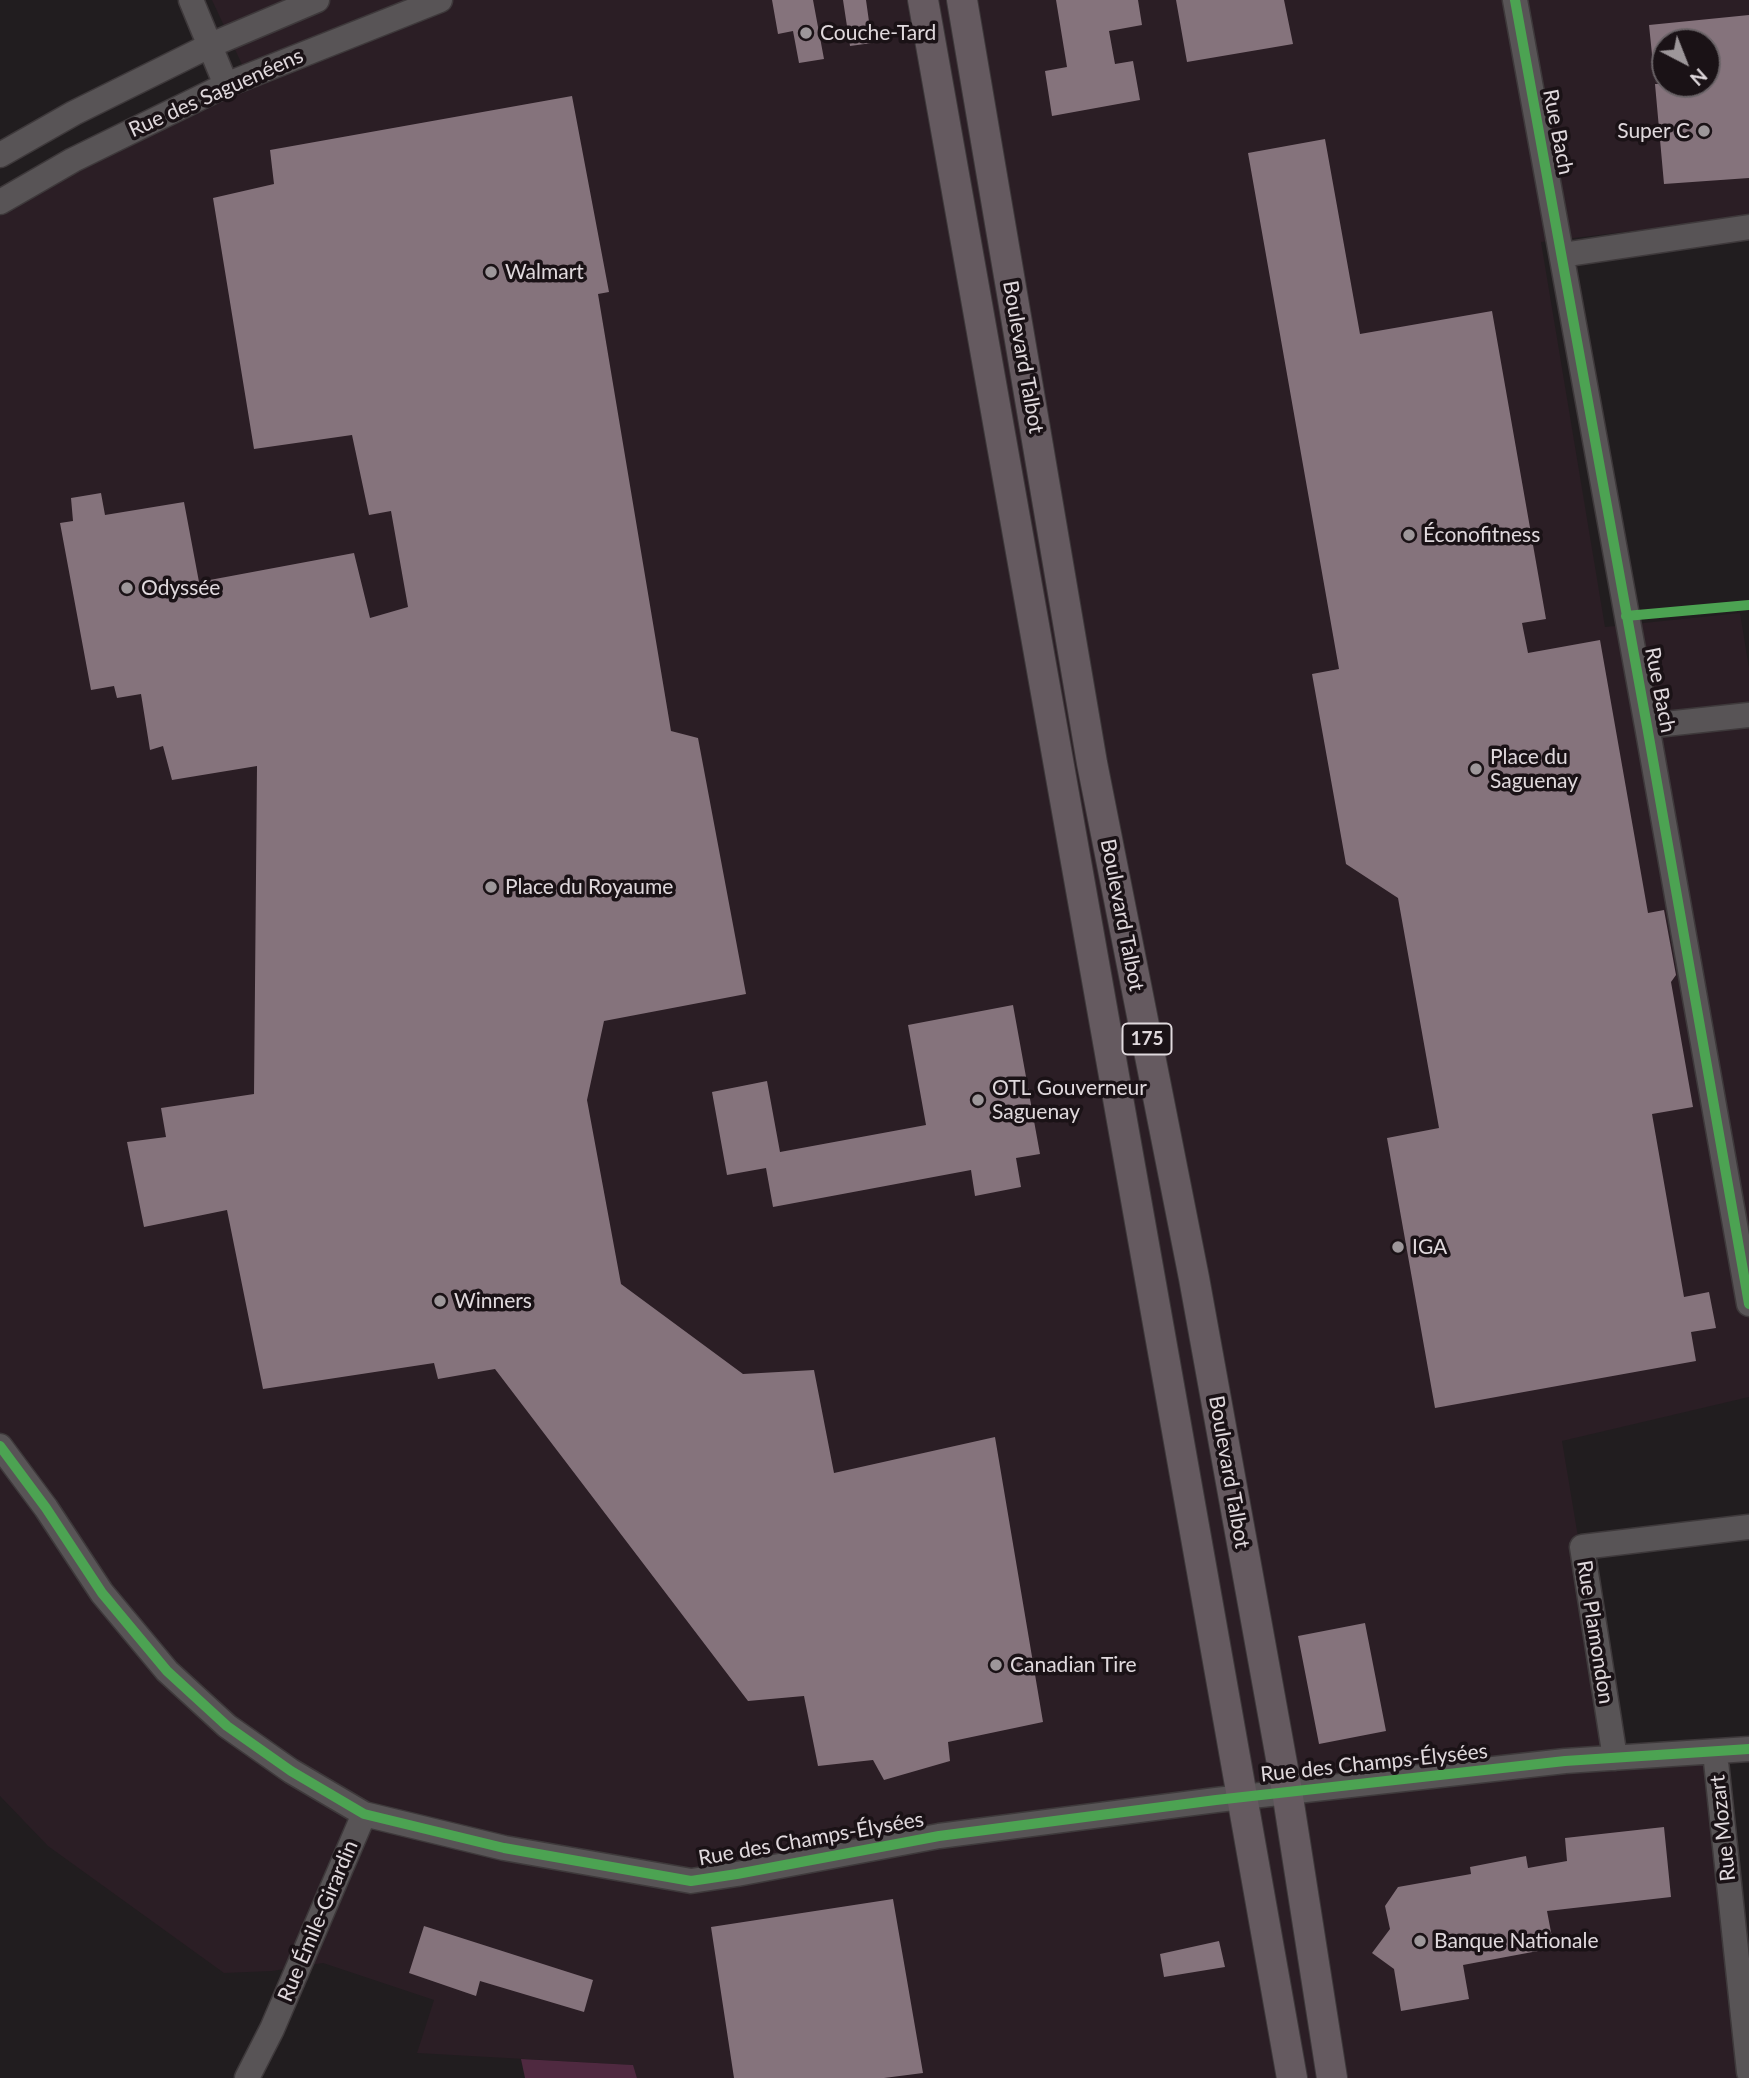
<!DOCTYPE html>
<meta charset="utf-8">
<style>
body{margin:0}
#map{position:relative;width:1749px;height:2078px;overflow:hidden;background:#211d1f;font-family:Lato,sans-serif}
canvas{display:block}
.north{position:absolute;left:1651px;top:28px;width:70px;height:70px;box-sizing:border-box;background:#1a1216;border:2px solid #696266;border-radius:50%;rotate:138deg;font-size:19px;font-weight:700;line-height:28px;text-align:center;color:#e0d9dd}
.north::after{content:'';display:block;margin:auto;width:24px;height:32px;background:#9d979a;clip-path:polygon(50% 0,100% 100%,50% 72%,0 100%)}
</style>
<div id="map">
<canvas width="1749" height="2078"></canvas>
<div class="north">N</div>
</div>
<script>
const ctx = document.querySelector('canvas').getContext('2d');
ctx.lineJoin = 'round';
function fillPath(path, color) { ctx.fillStyle = color; ctx.fill(path, 'evenodd'); }
const shape = rows => new Path2D(rows.map(r => 'M' + r).join(''));
function strokePath(path, color, width, dash) { ctx.strokeStyle = color; ctx.lineWidth = width; ctx.lineCap = dash ? 'butt' : 'round'; ctx.setLineDash(dash || []); ctx.stroke(path); }
function drawText(font, color, halo, rows, align = 'center') {
  ctx.font = font + ' Lato,sans-serif'; ctx.lineWidth = 7; ctx.setLineDash([]); ctx.textBaseline = 'middle'; ctx.strokeStyle = halo; ctx.fillStyle = color; for (const [text, x, y, turn = 0] of rows) {
    ctx.save(); ctx.translate(x, y); ctx.rotate((+turn || 0) * Math.PI / 180); ctx.textAlign = isNaN(turn) ? turn : align; if (halo) ctx.strokeText(text, 0, 0); ctx.fillText(text, 0, 0); ctx.restore();
  }
}
fillPath(shape([
 [212,0,1749,0,1749,217,1541,242,1605,627,1740,613,1749,668,1749,1397,1562,1441,1615,1758,1715,1752,1749,2078,637,2078,632,2065,417,2053,434,2000,323,1963,272,1971,224,1973,48,1846,0,1796,0,216,97,159,252,86],
 [1665,42,1707,42,1707,84,1665,84]
]), '#2b1e25');
fillPath(shape([
 [521,2059,633,2065,637,2078,525,2078]
]), '#4f2940');
fillPath(shape([
 [772,0,813,0,824,59,799,63,793,31,778,34],
 [843,0,866,0,872,43,850,46],
 [1056,0,1138,0,1142,25,1109,31,1115,64,1133,61,1140,100,1052,116,1045,71,1067,67],
 [1176,0,1284,0,1293,44,1187,62],
 [1749,15,1749,178,1664,184,1655,84,1707,84,1707,42,1665,42,1665,73,1654,74,1649,25],
 [572,96,609,292,598,294,671,731,698,738,746,994,604,1021,587,1100,621,1284,743,1374,814,1370,834,1473,995,1437,1043,1722,948,1742,950,1761,884,1780,873,1760,818,1766,804,1696,748,1701,495,1369,438,1379,434,1363,263,1389,227,1210,144,1227,127,1142,166,1137,161,1108,254,1094,257,766,172,780,163,746,150,750,141,694,117,698,114,686,91,690,60,523,73,521,71,498,101,493,105,515,184,502,199,582,354,553,370,618,408,607,391,511,369,515,352,435,254,449,213,198,274,184,270,150],
 [1325,139,1360,334,1492,311,1546,619,1522,623,1528,653,1600,640,1648,913,1664,910,1676,975,1671,982,1693,1107,1652,1114,1684,1297,1709,1292,1716,1328,1691,1332,1696,1361,1435,1408,1387,1138,1439,1128,1398,898,1346,864,1312,674,1339,669,1248,153],
 [1013,1005,1040,1154,1016,1158,1021,1187,975,1196,971,1170,773,1207,766,1168,727,1175,712,1092,767,1081,780,1152,926,1125,908,1025],
 [1365,1623,1386,1731,1319,1744,1298,1636],
 [1664,1827,1671,1897,1547,1911,1554,1948,1463,1965,1469,1999,1401,2011,1394,1969,1372,1953,1390,1929,1385,1906,1398,1887,1471,1874,1470,1867,1526,1856,1528,1868,1567,1861,1565,1838],
 [893,1899,923,2073,884,2078,734,2078,711,1927],
 [424,1926,593,1980,584,2012,480,1981,476,1996,409,1973],
 [1219,1941,1225,1967,1164,1977,1160,1954]
]), '#85737c');
const minor = shape([
 [191,0,226,85],
 [1515,0,1647,726,1749,1304],
 [0,155,74,113,211,45,317,0],
 [0,202,73,160,226,85,440,0],
 [1562,255,1749,227],
 [1647,726,1749,715],
 [0,1446,46,1508,102,1593,167,1671,227,1726,291,1771,364,1814,504,1848,691,1881,737,1874,939,1836,1216,1800,1565,1761,1749,1749],
 [1715,1752,1749,2072],
 [1615,1758,1582,1547,1749,1527],
 [247,2078,272,2029,364,1814]
]);
const major = shape([
 [923,0,1292,2078],
 [962,0,1092,763,1194,1278,1287,1791,1332,2078]
]);
strokePath(minor, '#3e393b', 27);
strokePath(major, '#3e393b', 32);
strokePath(minor, '#585456', 24);
strokePath(major, '#655a60', 30);
strokePath(shape([
 [1515,0,1647,726,1749,1304],
 [1626,616,1749,605],
 [0,1446,46,1508,102,1593,167,1671,227,1726,291,1771,364,1814,504,1848,691,1881,737,1874,939,1836,1216,1800,1565,1761,1749,1749]
]), '#4ca352', 10);
for (const [x, y, r, color] of [
 [806,33,7,"#9d979a"],
 [1704,131,7,"#9d979a"],
 [491,272,7,"#9d979a"],
 [1409,535,7,"#9d979a"],
 [127,588,7,"#9d979a"],
 [1476,769,7,"#9d979a"],
 [491,887,7,"#9d979a"],
 [978,1100,7,"#9d979a"],
 [1398,1247,7,"#9d979a"],
 [440,1301,7,"#9d979a"],
 [996,1665,7,"#9d979a"],
 [1420,1941,7,"#9d979a"]
]) { const dot = new Path2D(); dot.arc(x, y, r, 0, 2 * Math.PI); ctx.fillStyle = color; ctx.fill(dot); strokePath(dot, '#1a1216', 2.5); }
for (const [x, y, w] of [
 [1147,1039,49]
]) { const box = new Path2D(); box.roundRect(x - w / 2, y - 15.5, w, 31, 5); ctx.fillStyle = '#1a1216'; ctx.fill(box); strokePath(box, '#e0d9dd', 2); }
drawText('bold 19px', '#e0d9dd', null, [
 ["175",1147,1039]
]);
drawText('21px', '#e0d9dd', '#1a1216', [
 ["Couche-Tard",820,33],
 ["Super C",1690,131,"right"],
 ["Walmart",505,272],
 ["Éconofitness",1423,535],
 ["Odyssée",141,588],
 ["Place du",1490,757],
 ["Saguenay",1490,781],
 ["Place du Royaume",505,887],
 ["OTL Gouverneur",992,1088],
 ["Saguenay",992,1112],
 ["IGA",1412,1247],
 ["Winners",454,1301],
 ["Canadian Tire",1010,1665],
 ["Banque Nationale",1434,1941]
], 'left');
drawText('21px', '#e0d9dd', '#1a1216', [
 ["Rue des Saguenéens",216,93,-24],
 ["Rue Bach",1558,132,79],
 ["Boulevard Talbot",1023,357,80],
 ["Rue Bach",1660,690,79],
 ["Boulevard Talbot",1122,915,79],
 ["Boulevard Talbot",1229,1472,80],
 ["Rue Plamondon",1595,1632,81],
 ["Rue des Champs-Élysées",1374,1763,-6],
 ["Rue Mozart",1723,1828,-96],
 ["Rue des Champs-Élysées",811,1839,-10],
 ["Rue Émile-Girardin",318,1921,-67]
]);
</script>
